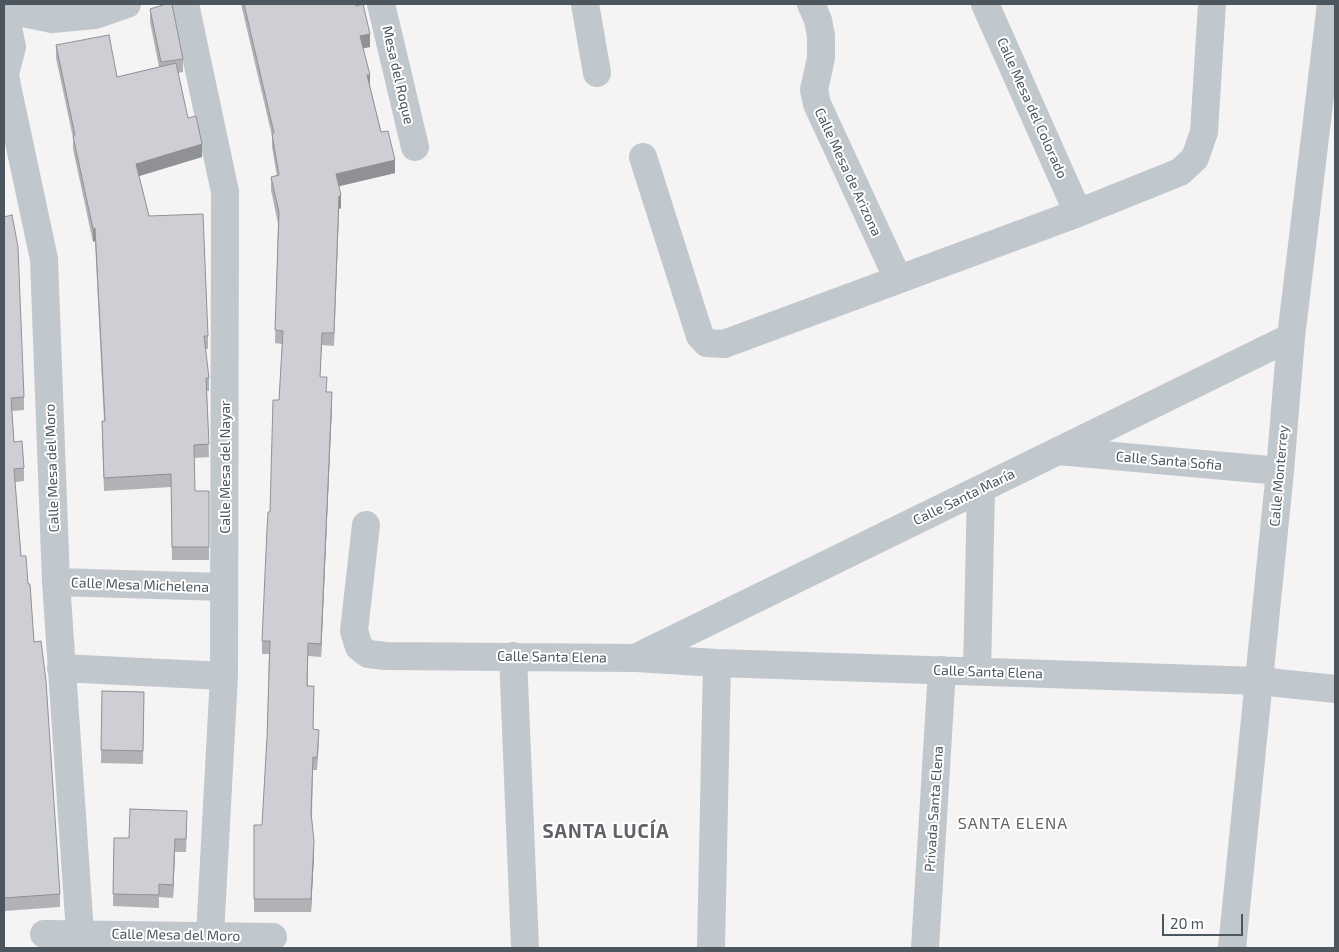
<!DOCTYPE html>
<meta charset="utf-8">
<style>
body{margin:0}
#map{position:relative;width:1339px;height:952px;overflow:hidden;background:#f5f3f3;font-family:"Exo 2",sans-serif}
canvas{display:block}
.frame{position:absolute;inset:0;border:5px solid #4c565e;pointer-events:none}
.scale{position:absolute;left:1162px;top:914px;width:81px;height:22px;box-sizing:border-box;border:2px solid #4c565e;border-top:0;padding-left:6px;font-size:15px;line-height:18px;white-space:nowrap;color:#4c565e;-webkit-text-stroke:4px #fff;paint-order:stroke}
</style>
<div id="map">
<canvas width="1339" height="952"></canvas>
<div class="frame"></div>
<div class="scale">20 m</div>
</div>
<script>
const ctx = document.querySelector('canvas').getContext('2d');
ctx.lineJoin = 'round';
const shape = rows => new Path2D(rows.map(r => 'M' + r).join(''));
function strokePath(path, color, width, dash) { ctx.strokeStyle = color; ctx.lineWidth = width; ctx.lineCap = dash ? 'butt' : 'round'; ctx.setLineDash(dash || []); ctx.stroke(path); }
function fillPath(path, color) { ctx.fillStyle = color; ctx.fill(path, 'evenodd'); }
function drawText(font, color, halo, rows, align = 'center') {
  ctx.font = font + ' "Exo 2",sans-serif'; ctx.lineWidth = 4; ctx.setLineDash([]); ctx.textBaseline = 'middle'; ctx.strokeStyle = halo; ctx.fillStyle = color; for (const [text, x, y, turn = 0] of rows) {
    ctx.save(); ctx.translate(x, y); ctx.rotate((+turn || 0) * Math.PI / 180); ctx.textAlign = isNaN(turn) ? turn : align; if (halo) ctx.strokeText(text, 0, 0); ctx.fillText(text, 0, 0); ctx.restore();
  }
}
strokePath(shape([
 [185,4,225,192,224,676,210,935],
 [381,4,415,147],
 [585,4,597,73],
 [811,4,818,20,821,36,821,58,814,90,817,104,898,279],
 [985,4,1078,213],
 [4,7,12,47,5,74,7,86,44,259,56,582,80,933],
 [4,9,52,19,95,15,127,4],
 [643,157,700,336,707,343,724,344,1078,213,1180,172,1195,158,1204,132,1212,4],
 [1058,451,1280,471],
 [366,525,354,631,359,647,368,654,386,656,636,658,717,663,1259,681,1335,689],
 [56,582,224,587],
 [513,656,525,948],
 [637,657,1291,337],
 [61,668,224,676],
 [977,671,981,489],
 [44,934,273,937],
 [711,948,717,663],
 [925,948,942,670],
 [1232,948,1280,471,1291,337,1331,4]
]), '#c0c7cd', 28);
fillPath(shape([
 [241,4,355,4,370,47,363,48,370,86,381,132,395,173,339,186,341,208,339,209,334,346,322,345,320,377,332,405,321,657,308,656,308,686,314,699,313,729,319,743,317,770,313,770,312,817,314,854,311,912,254,912,254,825,262,825,267,737,269,654,262,654,262,641,270,512,279,400,282,344,275,343,278,224,271,190,271,177,277,176,272,147,272,136],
 [150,9,183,59,183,72,178,73,188,118,202,157,139,176,149,216,208,336,208,349,205,349,209,378,209,391,207,391,209,457,194,458,195,491,209,491,209,560,172,560,171,487,104,491,102,434,102,421,104,421,95,241,93,242,73,149,73,138,56,58,56,45,117,77,159,67,150,22],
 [4,217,24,397,24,410,12,411,14,442,24,468,24,481,15,482,21,556,28,584,60,894,60,907,4,911],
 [102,691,144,692,143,764,101,763],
 [187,824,186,852,175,852,173,898,159,897,159,908,113,906,114,838,129,838]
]), '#b0b2b6');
fillPath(shape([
 [370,34,370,47,360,49,360,36],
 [367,75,370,75,370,88],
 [202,144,202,157,136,177,136,164],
 [395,160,395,173,336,187,336,174],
 [341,195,341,208,339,209,334,346,339,196],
 [95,228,95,241,93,242,93,229],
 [332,392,332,405,321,657,321,644],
 [175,839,175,852,173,898,173,885],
 [314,841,314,854,311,912,311,899]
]), '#909194');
const building = shape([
 [166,4,172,4,183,59,161,62,150,9,166,4],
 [244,4,355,4,356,6,363,4,370,34,360,36,370,75,367,75,381,132,388,131,395,160,336,174,341,195,339,196,334,333,322,333,320,377,327,377,326,392,332,392,321,644,308,643,307,686,314,686,313,729,319,730,317,758,313,757,311,813,314,841,311,899,254,899,254,825,262,825,267,737,270,641,262,641,267,529,268,512,270,512,273,400,279,400,283,331,275,330,279,212,271,177,279,175,272,134,274,133,244,4],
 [109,35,117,77,176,63,188,118,196,116,202,144,136,164,149,216,203,214,208,336,204,336,209,378,206,378,209,444,194,445,195,491,209,491,209,547,172,547,171,474,104,478,102,421,105,421,95,228,93,229,73,136,75,135,56,45,109,35],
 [12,215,18,247,24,397,11,398,14,442,22,441,24,468,14,469,21,556,26,556,28,584,30,584,34,642,41,641,46,681,60,894,4,898,4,217,12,215],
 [102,691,144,692,143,751,101,750,102,691],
 [130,809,187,811,186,839,175,839,173,885,159,884,159,895,113,894,114,838,129,838,130,809]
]);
fillPath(building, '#cdcfd4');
strokePath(building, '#909194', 1);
drawText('14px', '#4c565e', '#fff', [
 ["Mesa del Roque",398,75,77],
 ["Calle Mesa del Colorado",1032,108,66],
 ["Calle Mesa de Arizona",848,172,65],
 ["Calle Santa Sofia",1169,461,5],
 ["Calle Mesa del Nayar",225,467,-90],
 ["Calle Mesa del Moro",52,468,-92],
 ["Calle Monterrey",1279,476,-85],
 ["Calle Santa María",964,497,-26],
 ["Calle Mesa Michelena",140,585,2],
 ["Calle Santa Elena",552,657,1],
 ["Calle Santa Elena",988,672,2],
 ["Privada Santa Elena",934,809,-86],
 ["Calle Mesa del Moro",176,935,1]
]);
ctx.letterSpacing = '1px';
drawText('16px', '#606367', '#fff', [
 ["SANTA ELENA",1013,824]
]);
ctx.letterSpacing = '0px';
ctx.letterSpacing = '1px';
drawText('bold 19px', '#606367', '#fff', [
 ["SANTA LUCÍA",606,832]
]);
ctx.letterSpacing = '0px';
</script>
